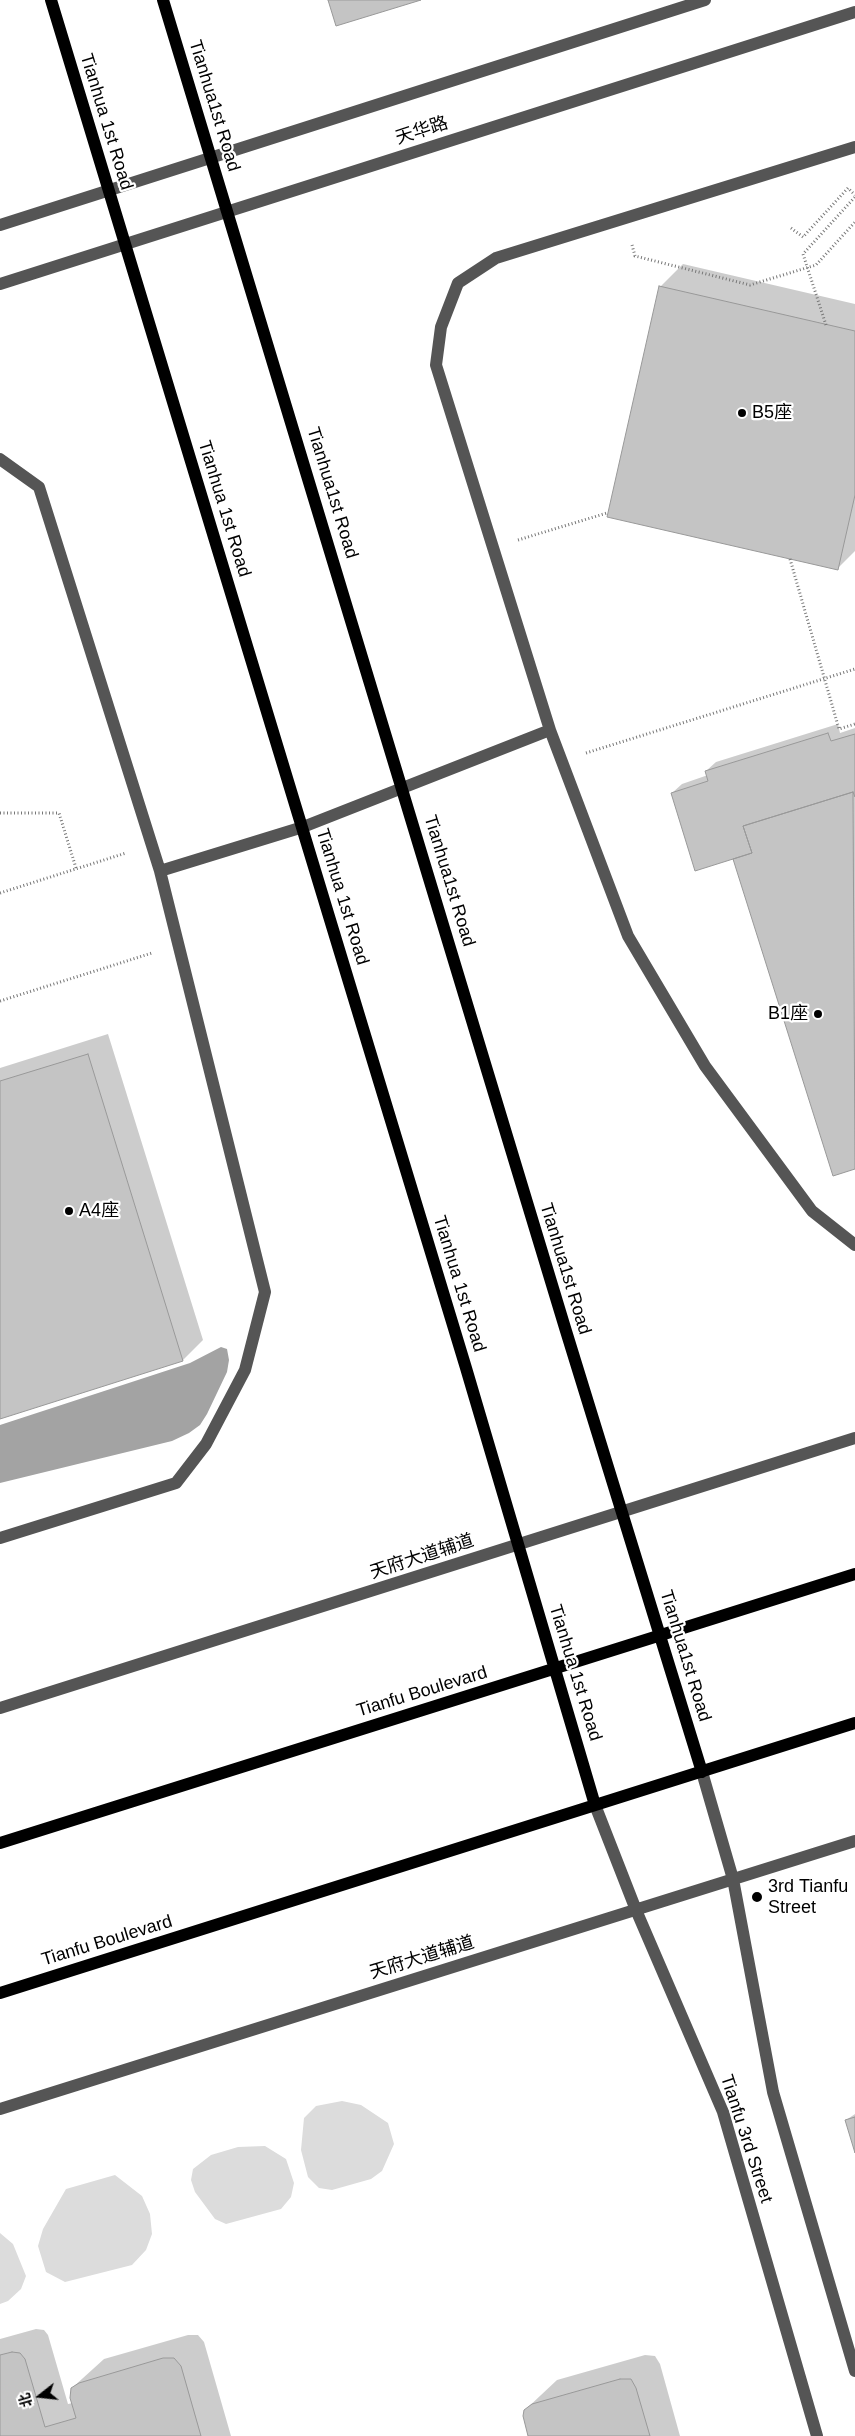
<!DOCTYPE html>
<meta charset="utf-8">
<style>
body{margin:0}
#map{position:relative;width:855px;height:2436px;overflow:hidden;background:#fff;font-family:Helvetica,"Noto Sans SC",sans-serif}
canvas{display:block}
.north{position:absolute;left:15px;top:2371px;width:50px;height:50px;-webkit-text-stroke:4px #fff;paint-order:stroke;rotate:254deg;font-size:14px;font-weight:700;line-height:20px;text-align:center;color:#000}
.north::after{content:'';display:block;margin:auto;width:18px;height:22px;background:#000;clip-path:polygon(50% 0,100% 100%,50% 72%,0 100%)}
</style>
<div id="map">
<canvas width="855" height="2436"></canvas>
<div class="north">北</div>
</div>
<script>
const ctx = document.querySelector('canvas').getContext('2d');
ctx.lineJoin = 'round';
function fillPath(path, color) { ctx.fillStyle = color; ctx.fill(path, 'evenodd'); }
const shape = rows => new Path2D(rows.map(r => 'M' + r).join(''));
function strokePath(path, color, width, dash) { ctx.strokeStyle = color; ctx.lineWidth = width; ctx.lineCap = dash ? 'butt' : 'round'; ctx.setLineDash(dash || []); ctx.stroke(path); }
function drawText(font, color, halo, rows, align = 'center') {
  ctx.font = font + ' Helvetica,"Noto Sans SC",sans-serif'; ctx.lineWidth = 4.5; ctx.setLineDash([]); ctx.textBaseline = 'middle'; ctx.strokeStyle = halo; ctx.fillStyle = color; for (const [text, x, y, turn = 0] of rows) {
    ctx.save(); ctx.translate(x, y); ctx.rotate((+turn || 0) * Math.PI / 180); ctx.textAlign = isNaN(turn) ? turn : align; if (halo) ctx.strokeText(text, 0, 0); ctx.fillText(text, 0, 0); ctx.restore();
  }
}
fillPath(shape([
 [342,2101,361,2105,388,2123,394,2144,382,2171,371,2179,332,2190,319,2188,308,2177,301,2150,304,2118,316,2106],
 [265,2146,286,2159,294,2183,291,2197,281,2209,226,2224,215,2219,195,2192,191,2180,193,2169,211,2155,238,2147],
 [115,2175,142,2196,150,2214,152,2234,146,2250,132,2265,65,2282,46,2272,38,2246,43,2229,66,2189],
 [0,2233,13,2244,26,2276,21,2289,8,2301,0,2304]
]), '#dcdcdc');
fillPath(shape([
 [221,1347,227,1349,229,1360,227,1372,207,1414,200,1425,189,1433,172,1441,0,1483,0,1425,190,1363]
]), '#a3a3a3');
fillPath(shape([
 [683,264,855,304,855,551,837,569,660,287],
 [838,724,840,733,855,728,855,1167,833,1174,735,860,738,856,672,793,682,784,708,775,706,771,716,762],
 [108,1034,203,1340,183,1360,0,1417,0,1068],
 [855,2114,855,2149,846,2120],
 [36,2329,44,2330,48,2335,68,2404,73,2403,72,2388,104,2359,188,2335,198,2335,204,2342,231,2436,0,2436,0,2339],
 [645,2355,655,2356,660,2364,680,2436,530,2436,525,2410,557,2380]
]), '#0003');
const building = shape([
 [328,0,421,0,336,26,328,0],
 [659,286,855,331,855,495,838,570,607,517,659,286],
 [828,733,831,741,855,734,855,797,853,792,743,826,752,853,695,871,671,793,708,781,705,771,828,733],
 [853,792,855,1169,833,1176,733,859,752,853,743,826,853,792],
 [88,1054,183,1361,0,1419,0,1081,88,1054],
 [855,2117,855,2153,845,2120,855,2117],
 [12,2352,20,2353,25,2359,45,2427,76,2418,70,2398,71,2388,79,2383,163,2358,174,2358,181,2366,201,2436,0,2436,0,2355,12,2352],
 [620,2379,631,2379,636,2388,650,2436,528,2436,523,2416,524,2410,532,2404,620,2379]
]);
fillPath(building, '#c4c4c4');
strokePath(building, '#999', 1);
strokePath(shape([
 [791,228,803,237,848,188,855,195],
 [632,245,635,256,750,285,816,265,855,222],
 [826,325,803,254,855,197],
 [518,540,607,513],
 [790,559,839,729,855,724],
 [586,753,855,669],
 [0,813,59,813,76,868],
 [0,893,126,853],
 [0,1001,152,953]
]), '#777', 3, [1, 2.5]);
strokePath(shape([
 [855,147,496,258,458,283,441,327,436,365,550,730,628,936,705,1066,812,1211,855,1245],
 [0,225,705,0],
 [0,284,855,12],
 [0,459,39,487,160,871,265,1292,245,1370,206,1444,176,1483,0,1538],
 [160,871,303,827,550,730],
 [0,1708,855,1438],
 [702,1772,733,1879,773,2092,855,2371],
 [595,1805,636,1910,723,2112,817,2436],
 [0,2109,855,1841]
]), '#555', 12);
strokePath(shape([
 [51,0,466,1368,595,1805],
 [163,0,566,1331,702,1772],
 [0,1843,855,1574],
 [0,1993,855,1723]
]), '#000', 12);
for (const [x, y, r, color] of [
 [742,413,5,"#000"],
 [818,1014,5,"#000"],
 [69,1211,5,"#000"],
 [757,1897,6,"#000"]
]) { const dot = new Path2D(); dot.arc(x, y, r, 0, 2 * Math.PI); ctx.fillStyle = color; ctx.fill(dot); strokePath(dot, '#fff', 2); }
drawText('18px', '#000', '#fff', [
 ["Tianhua1st Road",214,106,73],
 ["Tianhua 1st Road",106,122,73],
 ["天华路",422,131,-18],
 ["Tianhua1st Road",332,493,73],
 ["Tianhua 1st Road",224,509,73],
 ["Tianhua1st Road",449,881,73],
 ["Tianhua 1st Road",342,897,73],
 ["Tianhua1st Road",565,1269,73],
 ["Tianhua 1st Road",459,1284,73],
 ["天府大道辅道",422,1557,-18],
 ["Tianhua1st Road",685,1656,73],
 ["Tianhua 1st Road",575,1673,73],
 ["Tianfu Boulevard",422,1692,-17],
 ["Tianfu Boulevard",107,1941,-17],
 ["天府大道辅道",422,1958,-17],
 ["Tianfu 3rd Street",746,2139,72]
]);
drawText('18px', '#000', '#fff', [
 ["B5座",752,413],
 ["B1座",808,1014,"right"],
 ["A4座",79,1211],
 ["3rd Tianfu",768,1887],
 ["Street",768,1908]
], 'left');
</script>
